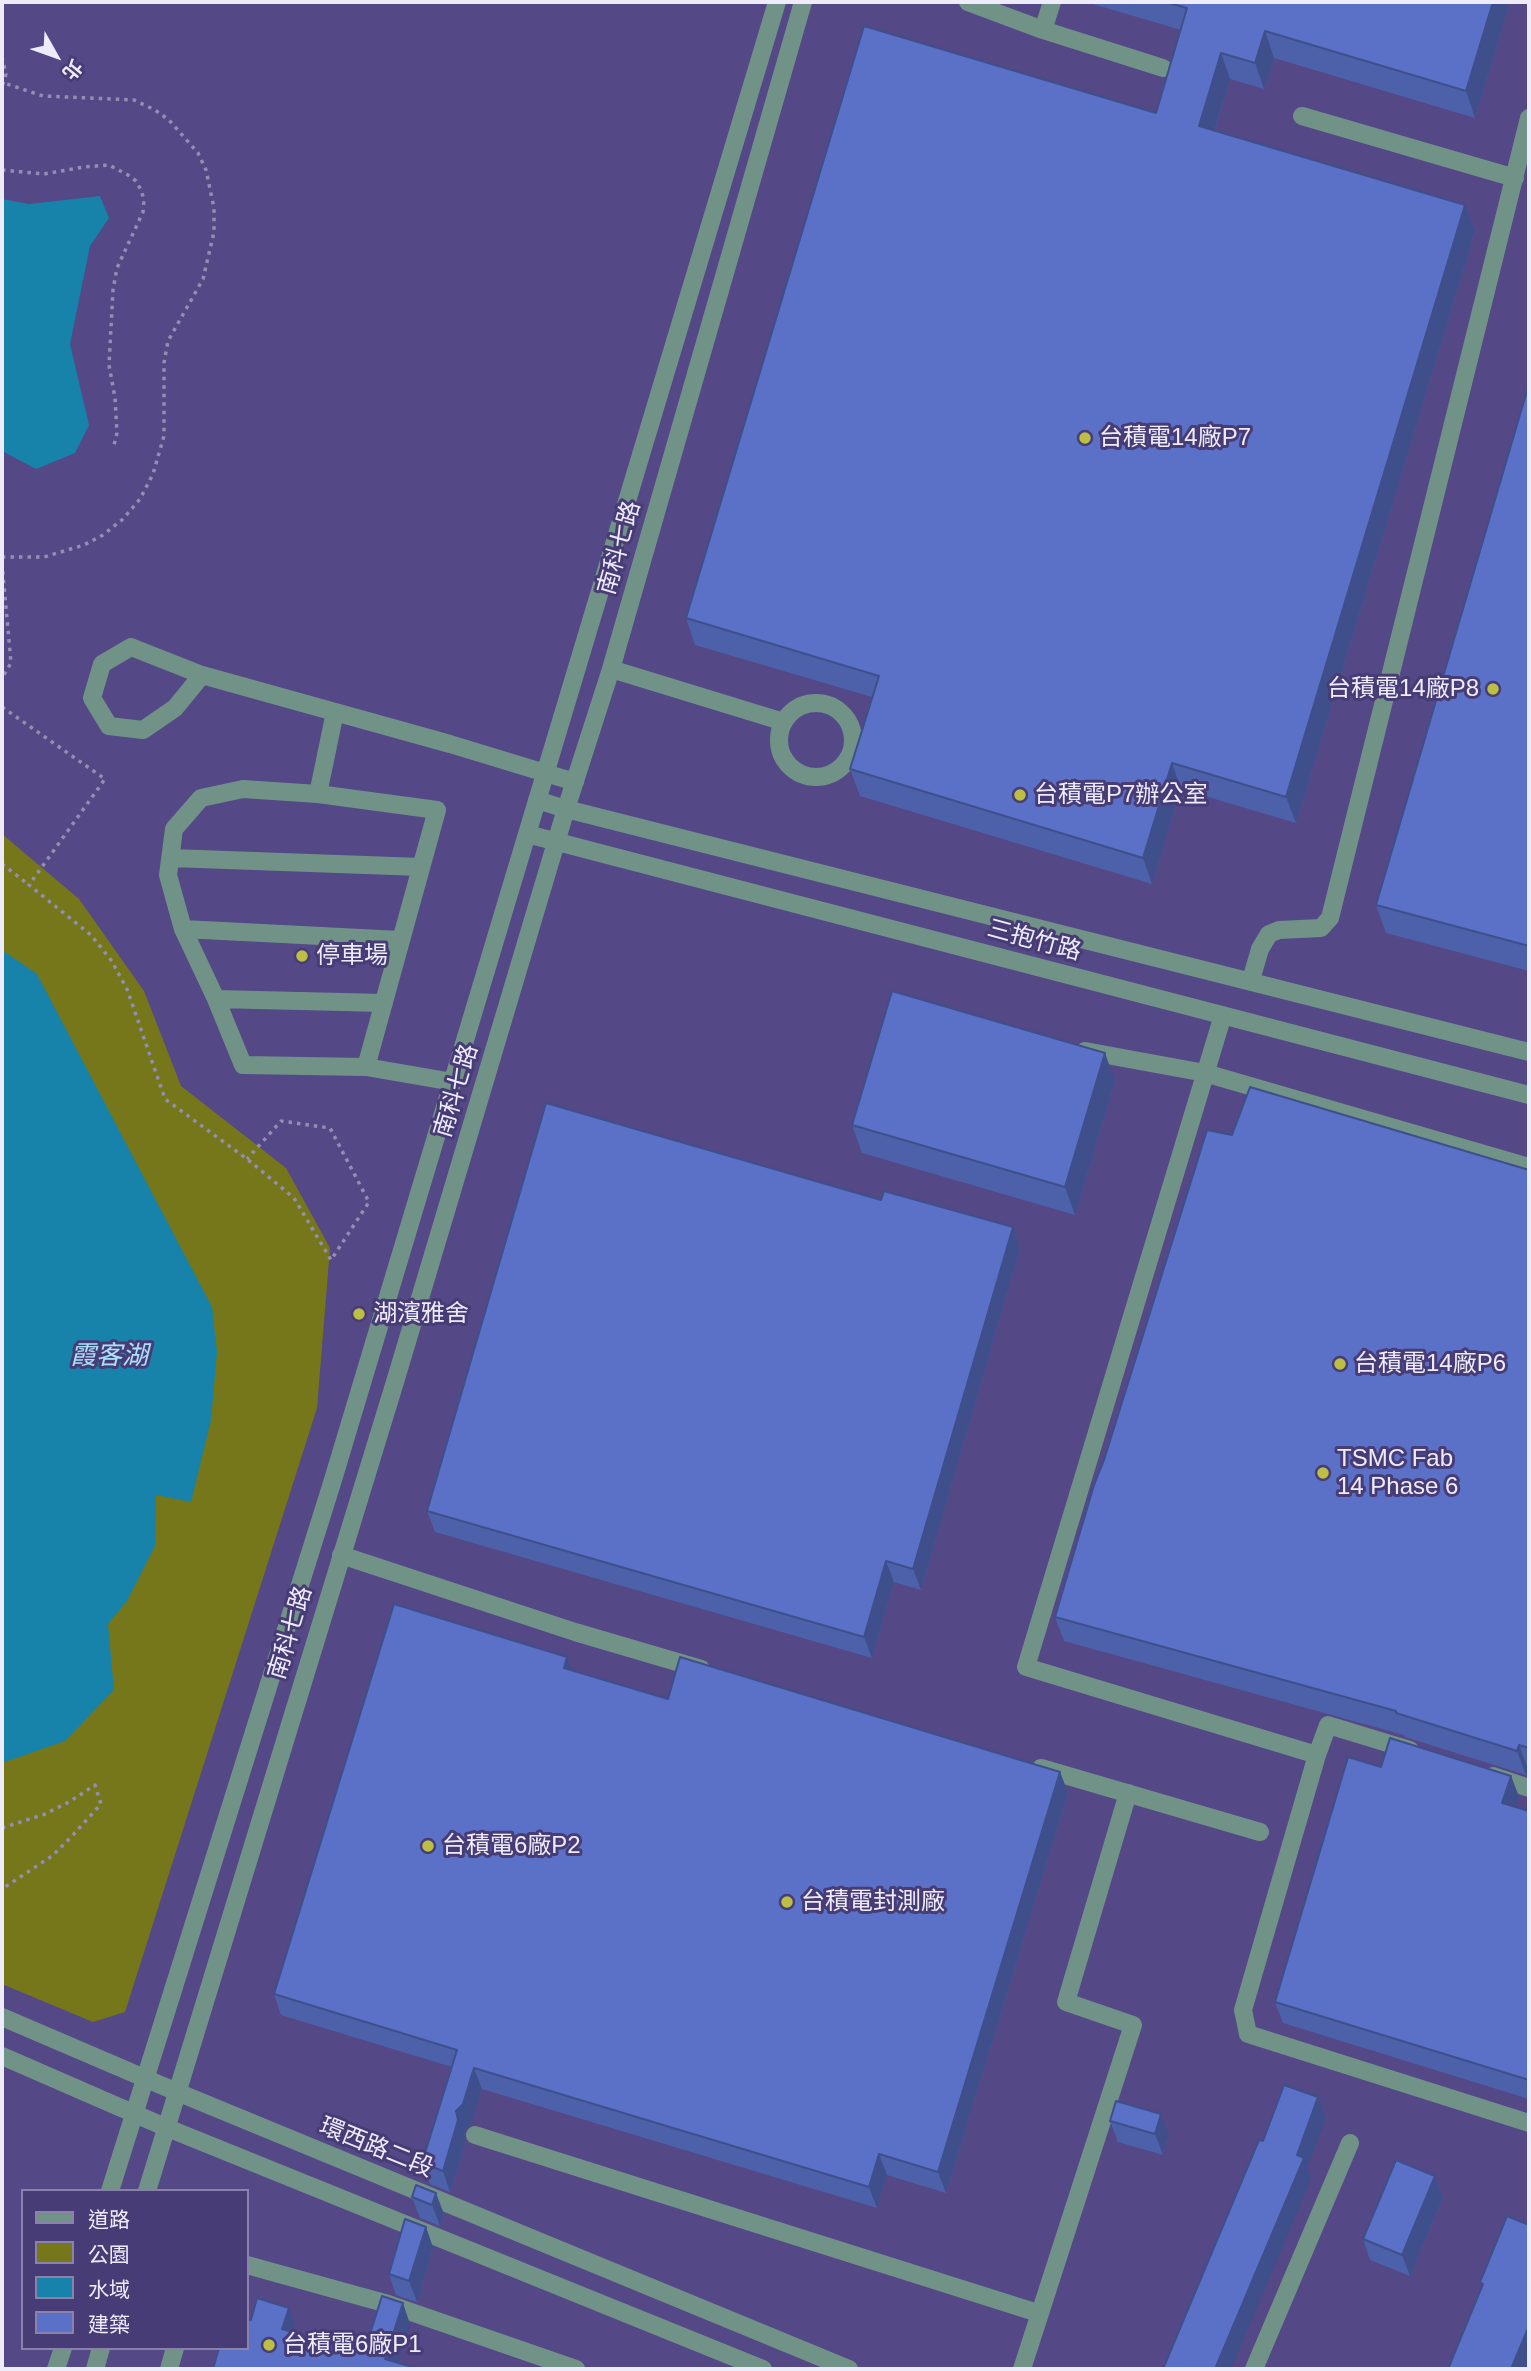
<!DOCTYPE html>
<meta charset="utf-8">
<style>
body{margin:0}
#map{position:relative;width:1531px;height:2371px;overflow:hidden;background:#473c75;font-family:Helvetica,"Noto Sans TC",sans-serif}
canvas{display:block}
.frame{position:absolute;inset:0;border:4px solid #eeecfa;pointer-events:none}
.legend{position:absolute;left:21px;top:2189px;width:228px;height:161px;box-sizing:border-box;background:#473c75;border:2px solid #8a82aa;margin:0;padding:9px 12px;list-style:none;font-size:21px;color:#eeecfa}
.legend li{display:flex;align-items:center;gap:14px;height:35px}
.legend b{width:35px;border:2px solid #8a82aa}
.north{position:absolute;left:21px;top:21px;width:70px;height:70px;-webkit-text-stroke:5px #473c75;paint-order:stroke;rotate:130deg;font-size:19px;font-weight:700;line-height:28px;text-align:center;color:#eeecfa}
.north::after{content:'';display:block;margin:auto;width:24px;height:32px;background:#eeecfa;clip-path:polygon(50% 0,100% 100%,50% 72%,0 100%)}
</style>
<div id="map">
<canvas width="1531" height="2371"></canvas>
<div class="frame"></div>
<ul class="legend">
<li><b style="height:9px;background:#719387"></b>道路</li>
<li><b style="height:19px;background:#76771b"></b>公園</li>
<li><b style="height:19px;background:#1782aa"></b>水域</li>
<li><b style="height:19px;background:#5a71c7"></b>建築</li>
</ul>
<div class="north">北</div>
</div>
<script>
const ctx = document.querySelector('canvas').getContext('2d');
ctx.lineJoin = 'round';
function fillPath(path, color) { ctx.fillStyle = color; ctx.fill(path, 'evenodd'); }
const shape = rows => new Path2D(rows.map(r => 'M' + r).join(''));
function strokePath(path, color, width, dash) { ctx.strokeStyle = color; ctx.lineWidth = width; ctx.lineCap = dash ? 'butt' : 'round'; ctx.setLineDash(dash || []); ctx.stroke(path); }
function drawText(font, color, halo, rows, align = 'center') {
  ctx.font = font + ' Helvetica,"Noto Sans TC",sans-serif'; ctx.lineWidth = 6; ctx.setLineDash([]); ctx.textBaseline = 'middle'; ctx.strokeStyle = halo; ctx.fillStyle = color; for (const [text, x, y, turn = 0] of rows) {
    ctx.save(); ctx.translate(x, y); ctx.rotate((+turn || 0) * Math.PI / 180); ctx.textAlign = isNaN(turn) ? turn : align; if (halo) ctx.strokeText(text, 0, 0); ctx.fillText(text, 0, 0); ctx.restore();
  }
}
fillPath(shape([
 [2,2,1529,2,1529,2369,2,2369],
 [23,2191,247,2191,247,2348,23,2348]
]), '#544886');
fillPath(shape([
 [2,834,79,899,144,991,181,1086,286,1168,330,1248,317,1408,125,2012,93,2022,2,1984]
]), '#76771b');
fillPath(shape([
 [100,196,109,218,90,246,70,344,89,425,75,453,36,469,2,451,2,199,29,204],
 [2,950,37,974,212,1307,217,1352,211,1420,191,1502,156,1495,155,1546,127,1601,108,1624,114,1690,65,1741,2,1763]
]), '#1782aa');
strokePath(shape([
 [2,57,6,74,2,87],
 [2,170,44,174,84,167,109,165,128,175,136,181,141,190,144,200,143,212,117,268,113,290,109,365,115,398,117,433,114,445],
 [2,557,44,557,84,545,103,535,123,519,140,499,153,474,164,436,164,363,168,341,203,279,214,232,214,208,206,170,198,153,169,120,155,110,134,100,43,96,4,83],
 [2,563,11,663,2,678],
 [2,707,105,779,29,885,91,935,111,960,127,989,165,1099,247,1159,294,1198,331,1260,369,1202,330,1128,281,1121,247,1159],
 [2,864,29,885],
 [2,1828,45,1814,69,1802,95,1785,101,1804,73,1835,52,1856,2,1889]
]), '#948eb3', 3.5, [3.5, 5]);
strokePath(shape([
 [968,2,1043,30,1163,68],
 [1043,30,1052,2],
 [1302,116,1515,178],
 [611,669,784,722],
 [202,675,175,708,143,730,109,726,92,698,102,664,131,647,202,675,450,744,575,782],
 '779 740a37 37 0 1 1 74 0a37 37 0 1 1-74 0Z',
 [318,794,335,712],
 [537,800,566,809,1529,1052],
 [527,834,1529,1095],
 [171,858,421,867],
 [183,929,400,940],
 [1251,980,1260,949,1269,934,1279,930,1321,928,1330,918,1529,118],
 [216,999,384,1003],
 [1223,1015,1026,1667,1317,1755,1328,1725,1410,1750],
 [1085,1051,1205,1073,1529,1167],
 [366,1067,437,810,318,794,243,789,201,798,174,829,168,875,183,929,216,999,243,1065,366,1067,453,1082],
 [341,1555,575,1632,701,1669],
 [1317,1755,1243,2010,1248,2034,1529,2123],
 [1041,1768,1260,1832],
 [1493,1776,1529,1788],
 [2,2017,177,2092,849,2369],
 [2,2056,165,2127,763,2369],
 [475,2135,1038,2313],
 [110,2191,332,1483,777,2],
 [147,2191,395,1382,566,809,611,669,803,2],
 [247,2265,388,2304,576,2369],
 [56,2369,63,2348],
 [95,2369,101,2348],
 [169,2369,175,2348],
 [1022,2369,1133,2025,1066,2002,1128,1793],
 [1254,2369,1350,2143]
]), '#719387', 18);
fillPath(shape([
 [1086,2,1510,2,1475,118,1274,58,1264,89,1230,79,1215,130,1465,205,1475,231,1296,823,1181,789,1152,884,860,796,850,769,872,697,695,645,686,618,1156,113,1181,30],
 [1529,384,1529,971,1386,933,1376,905],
 [1115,1081,1075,1215,862,1153,852,1125],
 [1232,1135,1529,1170,1529,1770,1528,1769,1526,1775,1405,1737,1404,1735,1064,1641,1055,1617],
 [881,1200,1013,1227,1020,1248,921,1590,894,1582,872,1658,435,1532,427,1511],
 [567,1657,572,1670,668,1699,1060,1772,1068,1793,946,2193,887,2175,877,2208,482,2089,471,2125,464,2132,466,2141,450,2192,430,2184,422,2163,452,2067,281,2015,274,1994],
 [1381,1767,1511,1776,1519,1797,1515,1807,1529,1811,1529,2099,1283,2023,1275,2002],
 [1110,2121,1169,2135,1163,2155,1118,2142],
 [1435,2176,1443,2197,1410,2276,1370,2260,1363,2239],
 [416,2185,444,2214,440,2226,420,2218,412,2197],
 [426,2227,433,2248,417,2302,396,2295,389,2274]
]), '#4d61ab');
fillPath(shape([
 [1493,2,1510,2,1475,118,1466,91],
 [1265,31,1274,58,1264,89,1255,63],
 [1221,53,1230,79,1208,152,1199,126],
 [1465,205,1475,231,1296,823,1286,797],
 [1172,763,1181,789,1152,884,1143,858],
 [1105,1053,1115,1081,1075,1215,1065,1187],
 [1013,1227,1020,1248,921,1590,913,1569],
 [886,1561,894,1582,872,1658,864,1637],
 [567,1657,575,1678,564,1668],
 [1519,1745,1528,1769,1526,1775,1517,1751],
 [1060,1772,1068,1793,946,2193,938,2172],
 [1511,1776,1519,1797,1510,1824,1502,1803],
 [474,2068,482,2089,471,2125,464,2132,466,2141,450,2192,443,2171,456,2111],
 [1318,2097,1326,2118,1307,2168,1311,2179,1231,2369,1215,2369],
 [1161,2114,1169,2135,1163,2155,1155,2134],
 [879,2154,887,2175,877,2208,869,2187],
 [1435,2176,1443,2197,1410,2276,1402,2255],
 [436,2193,444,2214,440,2226,432,2205],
 [426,2227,433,2248,417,2302,409,2281],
 [403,2303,410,2324,396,2369,385,2359],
 [289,2308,296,2329,290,2350,282,2329],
 [1529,2326,1529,2366,1528,2369,1511,2369]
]), '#3f4f8b');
const building = shape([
 [1165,2,1493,2,1466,91,1265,31,1255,63,1221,53,1199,126,1465,205,1286,797,1172,763,1143,858,850,769,879,676,686,618,864,26,1156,113,1187,8,1165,2],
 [1529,384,1529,946,1376,905,1529,384],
 [892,991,1105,1053,1065,1187,852,1125,892,991],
 [1250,1087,1529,1170,1529,1748,1519,1745,1517,1751,1396,1713,1396,1711,1055,1617,1094,1485,1104,1460,1207,1130,1232,1135,1250,1087],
 [546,1103,881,1200,884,1191,1013,1227,913,1569,886,1561,864,1637,427,1511,546,1103],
 [394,1604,567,1657,564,1668,668,1699,680,1657,1060,1772,938,2172,879,2154,869,2187,474,2068,463,2104,456,2111,458,2120,443,2171,422,2163,457,2050,274,1994,394,1604],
 [1390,1738,1511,1776,1502,1803,1529,1811,1529,2080,1275,2002,1348,1757,1381,1767,1390,1738],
 [1284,2085,1318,2097,1297,2155,1304,2158,1215,2369,1163,2369,1259,2140,1263,2141,1284,2085],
 [1116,2101,1161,2114,1155,2134,1110,2121,1116,2101],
 [1396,2160,1435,2176,1402,2255,1363,2239,1396,2160],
 [416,2185,436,2193,432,2205,412,2197,416,2185],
 [1507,2216,1529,2225,1529,2326,1511,2369,1448,2369,1483,2284,1480,2282,1507,2216],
 [405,2219,426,2227,409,2281,389,2274,405,2219],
 [382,2296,403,2303,385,2359,419,2369,213,2369,219,2348,247,2348,247,2319,251,2320,257,2298,289,2308,282,2329,364,2353,382,2296]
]);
fillPath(building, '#5a71c7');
strokePath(building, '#3f4f8b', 2);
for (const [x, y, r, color] of [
 [1085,438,7,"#bcbf43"],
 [1493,689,7,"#bcbf43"],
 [1020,795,7,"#bcbf43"],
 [302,956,7,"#bcbf43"],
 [359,1314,7,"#bcbf43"],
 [1340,1364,7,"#bcbf43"],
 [1323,1473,7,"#bcbf43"],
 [428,1846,7,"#bcbf43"],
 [787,1902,7,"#bcbf43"],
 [269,2345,7,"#bcbf43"]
]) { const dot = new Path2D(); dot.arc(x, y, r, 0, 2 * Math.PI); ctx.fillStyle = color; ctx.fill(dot); strokePath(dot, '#473c75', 2.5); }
drawText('24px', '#eeecfa', '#473c75', [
 ["台積電14廠P7",1099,438],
 ["台積電14廠P8",1479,689,"right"],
 ["台積電P7辦公室",1034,795],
 ["停車場",316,956],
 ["湖濱雅舍",373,1314],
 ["台積電14廠P6",1354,1364],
 ["TSMC Fab",1337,1459],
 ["14 Phase 6",1337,1487],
 ["台積電6廠P2",442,1846],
 ["台積電封測廠",801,1902],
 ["台積電6廠P1",283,2345]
], 'left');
drawText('24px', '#eeecfa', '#473c75', [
 ["南科七路",620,548,-74],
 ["三抱竹路",1034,941,15],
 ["南科七路",457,1091,-73],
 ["南科七路",291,1633,-73],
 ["環西路二段",376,2148,22]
]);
drawText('italic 26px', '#abe0fb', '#473c75', [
 ["霞客湖",109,1357]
]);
</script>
